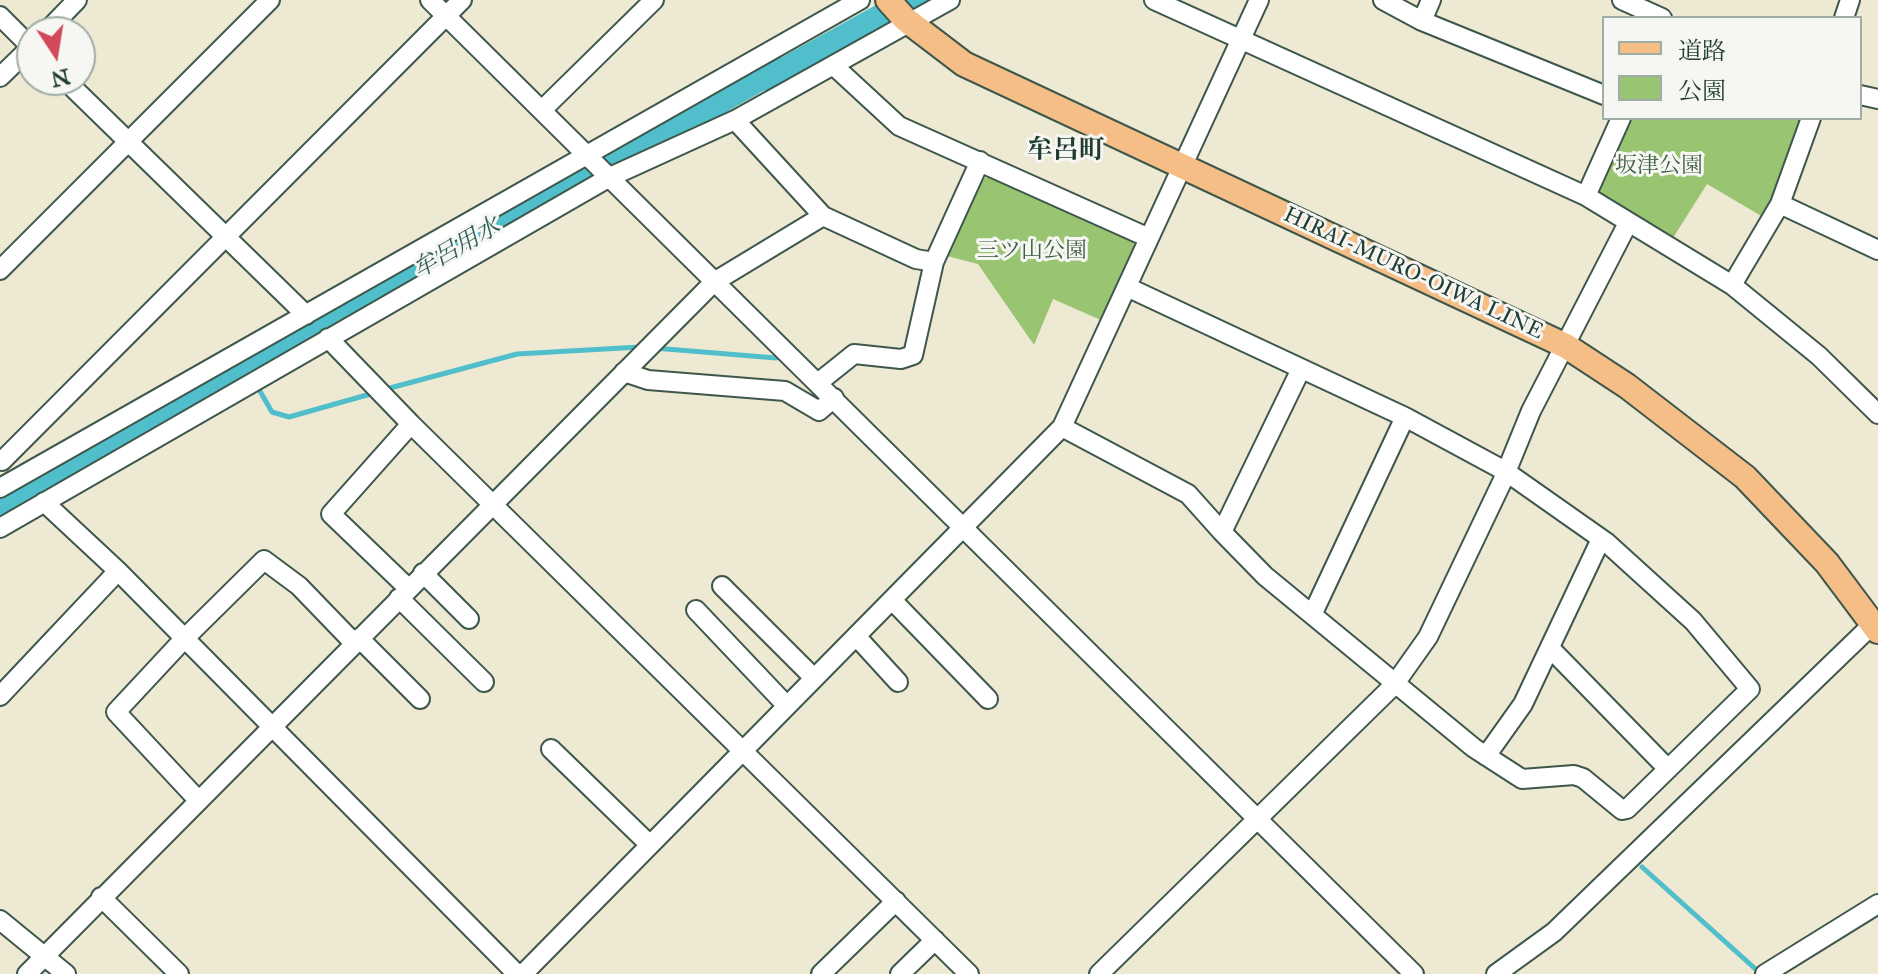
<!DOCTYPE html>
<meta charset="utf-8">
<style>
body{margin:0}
#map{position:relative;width:1878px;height:974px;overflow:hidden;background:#eee9d2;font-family:"IM FELL Great Primer","Noto Serif JP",serif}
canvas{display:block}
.legend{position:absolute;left:1602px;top:16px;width:260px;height:104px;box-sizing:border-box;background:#f6f6f2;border:2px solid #a0aca6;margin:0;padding:10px 14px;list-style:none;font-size:24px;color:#1f3d34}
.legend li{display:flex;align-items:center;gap:16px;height:40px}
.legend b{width:40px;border:2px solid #a0aca6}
.north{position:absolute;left:16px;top:16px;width:80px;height:80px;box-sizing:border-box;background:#f6f6f2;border:2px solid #a0aca6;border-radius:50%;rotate:168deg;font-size:22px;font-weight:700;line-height:32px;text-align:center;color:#1f3d34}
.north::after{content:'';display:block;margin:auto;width:28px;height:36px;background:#d1495b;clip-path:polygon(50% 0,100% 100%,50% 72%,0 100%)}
</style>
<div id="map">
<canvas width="1878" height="974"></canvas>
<ul class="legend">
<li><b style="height:10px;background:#f6be87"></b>道路</li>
<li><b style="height:22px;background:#99c472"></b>公園</li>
</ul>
<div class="north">N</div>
</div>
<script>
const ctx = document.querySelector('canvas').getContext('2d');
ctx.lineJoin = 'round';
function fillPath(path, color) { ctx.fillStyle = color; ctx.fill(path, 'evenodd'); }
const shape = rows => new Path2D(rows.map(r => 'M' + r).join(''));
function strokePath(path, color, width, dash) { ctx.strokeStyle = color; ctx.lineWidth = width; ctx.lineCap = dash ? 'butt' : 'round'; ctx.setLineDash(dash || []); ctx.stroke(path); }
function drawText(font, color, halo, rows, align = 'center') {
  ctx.font = font + ' "IM FELL Great Primer","Noto Serif JP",serif'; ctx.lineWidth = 6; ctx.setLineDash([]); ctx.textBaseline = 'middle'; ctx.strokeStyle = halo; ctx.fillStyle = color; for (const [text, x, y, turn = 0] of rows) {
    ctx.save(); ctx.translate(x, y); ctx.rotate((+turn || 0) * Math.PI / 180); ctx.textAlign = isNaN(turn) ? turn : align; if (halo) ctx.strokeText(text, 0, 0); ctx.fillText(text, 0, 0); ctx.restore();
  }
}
fillPath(shape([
 [1627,118,1802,118,1775,196,1763,217,1707,184,1673,238,1599,198,1596,187],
 [991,177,1133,241,1135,250,1103,321,1053,299,1034,345,978,264,947,256,984,178]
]), '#99c472');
strokePath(shape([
 [654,348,776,358],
 [257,386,272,412,289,417,374,393],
 [390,388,517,354,640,347],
 [1642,867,1760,973]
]), '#51becb', 5);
strokePath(shape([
 [0,511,759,75,788,72,918,0]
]), '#51becb', 32);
const minor = shape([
 [430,0,1414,974],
 [1154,0,1586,196,1732,285,1819,356,1878,414],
 [1383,0,1422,21,1604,95],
 [1622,0,1662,18],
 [0,16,32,48],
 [1844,18,1850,0],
 [1422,21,1431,0],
 [46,32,77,0],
 [834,66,899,126,1149,238],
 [0,77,32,46],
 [65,80,306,315],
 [1860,95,1878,99],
 [542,110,654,0],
 [735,120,823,216,916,259,934,262],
 [1586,196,1621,118],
 [1780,204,1878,250],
 [0,270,270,0],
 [1732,285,1780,204,1811,118],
 [1127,287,1405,417,1505,471,1606,542,1693,621,1750,689,1627,809,1622,810,1583,778,1574,775,1522,779,1474,748,1265,576,1222,532,1301,369],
 [328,338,411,424,969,974],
 [624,372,648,380,785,391,819,411,834,398],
 [819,382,854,354,901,359,913,355,934,262,980,161],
 [1062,427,1188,494,1222,532],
 [2,461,462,0],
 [0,488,860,0],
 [44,502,118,571,517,974],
 [0,528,610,177,735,120,950,0],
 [423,573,469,619],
 [722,586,814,678],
 [408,588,331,514,411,424],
 [399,598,484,682],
 [892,600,988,699],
 [696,610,787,706],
 [1313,613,1405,417],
 [856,636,898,682],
 [359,638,420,699],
 [1550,648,1668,769],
 [0,696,118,571],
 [551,749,650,845],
 [1486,756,1523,704,1601,539],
 [198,800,116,712,184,639,264,560,299,586,354,643],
 [101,897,179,974],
 [0,920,66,974],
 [27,974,714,282,823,216],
 [523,974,1062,427,1259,0],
 [821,974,896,901],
 [900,974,935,940],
 [1099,974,1394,685,1428,637,1502,482,1531,411,1628,223],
 [1496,974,1554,932,1873,624],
 [1765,974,1878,904]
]);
const major = shape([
 [888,0,905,19,964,64,1566,346,1627,386,1745,477,1827,563,1878,631]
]);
strokePath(minor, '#3e574c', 22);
strokePath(major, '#3e574c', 28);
strokePath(minor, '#fff', 18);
strokePath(major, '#f6be87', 24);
drawText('22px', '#3e5f44', '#f6f6f2', [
 ["坂津公園",1659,167],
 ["三ツ山公園",1032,252]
]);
drawText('22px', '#1f3d34', '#f6f6f2', [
 ["HIRAI-MURO-OIWA LINE",1413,274,25]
]);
drawText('italic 24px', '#2c5d5a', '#f6f6f2', [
 ["牟呂用水",457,249,-30]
]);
drawText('bold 26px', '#1f3d34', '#f6f6f2', [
 ["牟呂町",1066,152]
]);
</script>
